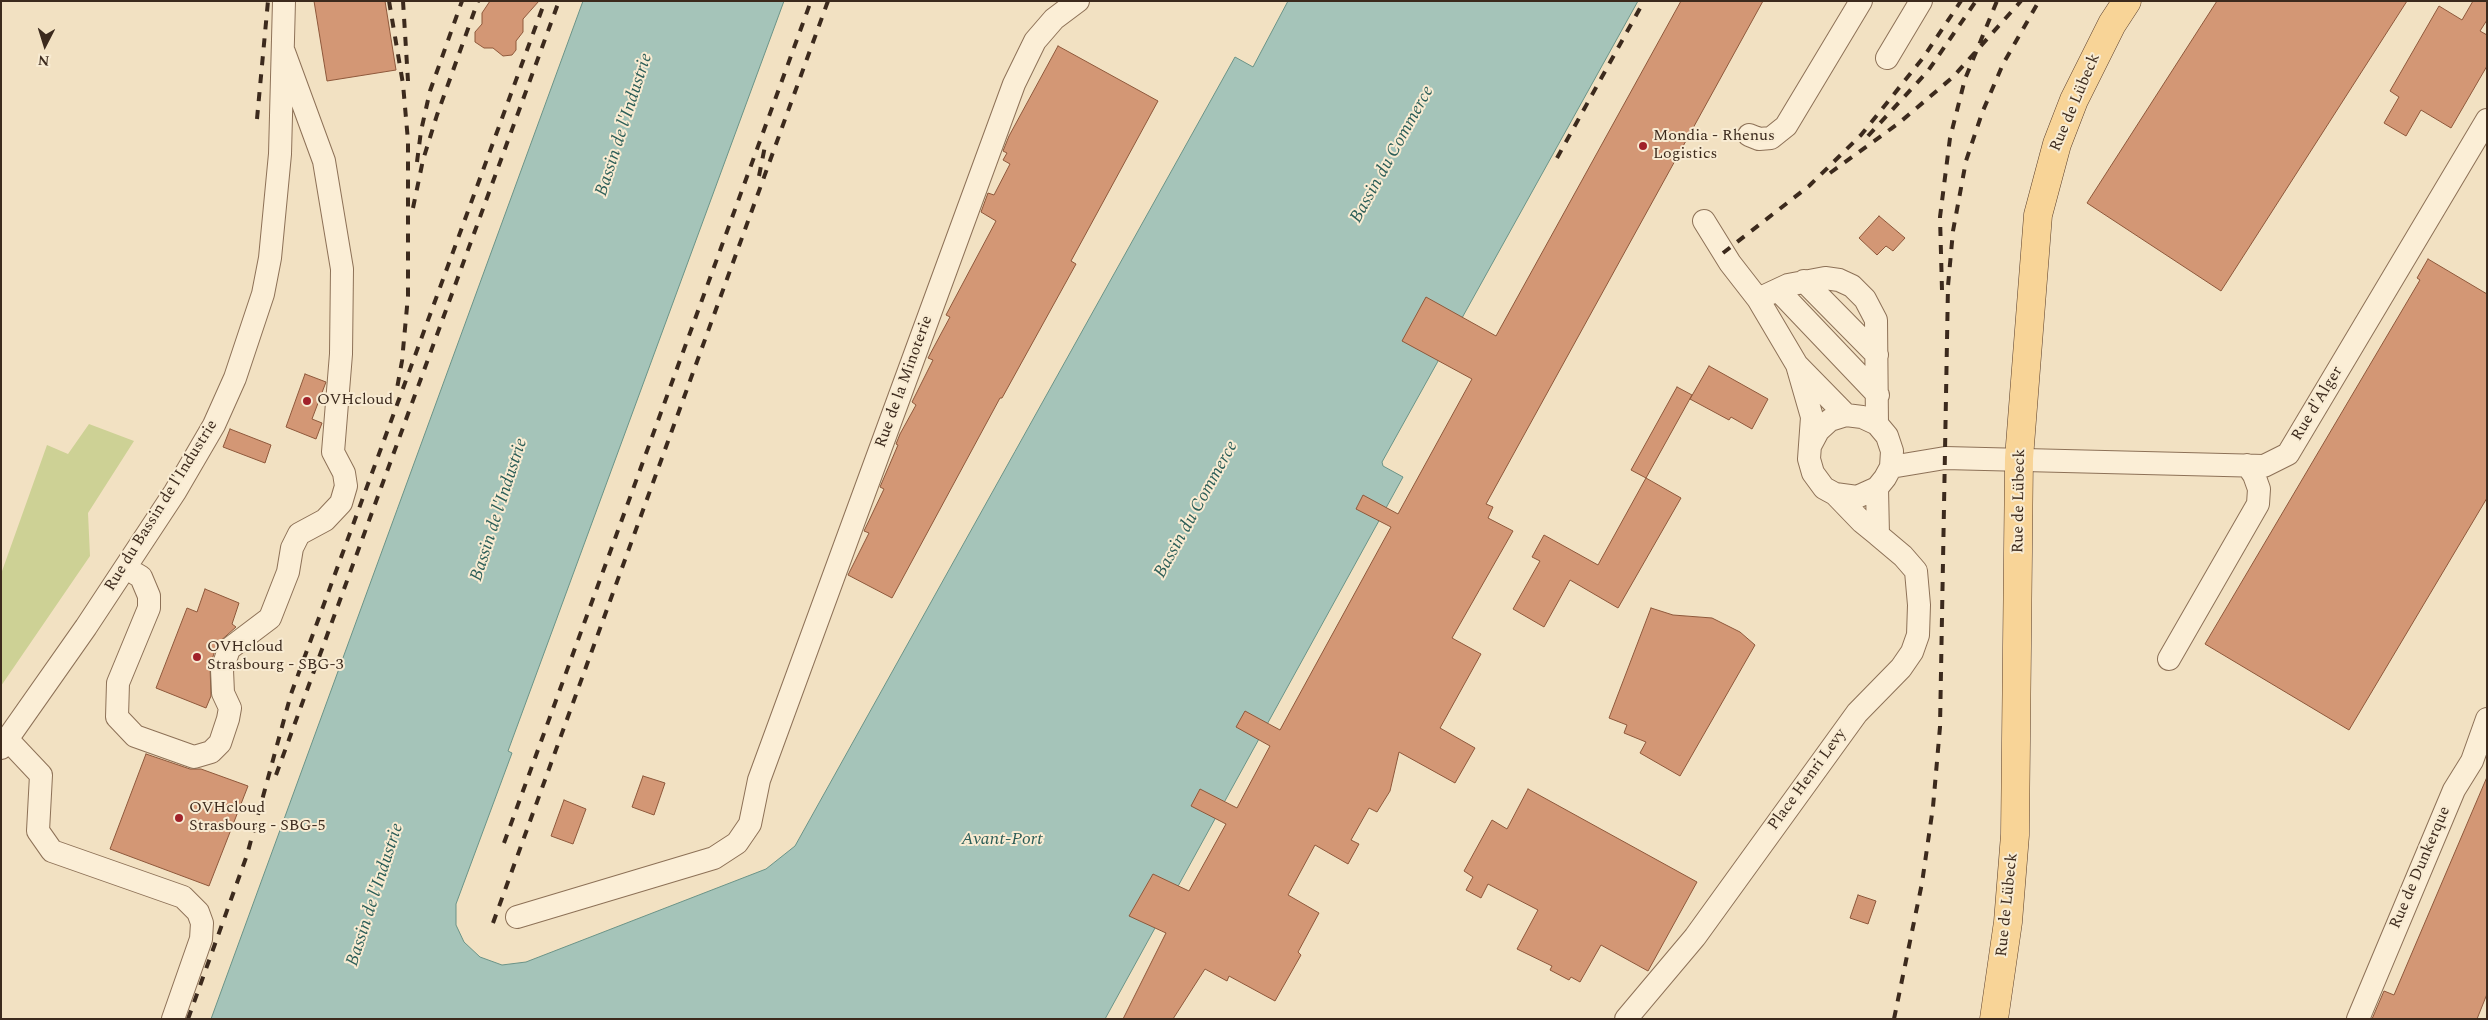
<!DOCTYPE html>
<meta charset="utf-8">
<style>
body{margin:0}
#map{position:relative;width:2488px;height:1020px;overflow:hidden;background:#f2e1c2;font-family:Spectral,serif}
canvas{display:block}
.frame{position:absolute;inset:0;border:2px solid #3c2a1d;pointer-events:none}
.north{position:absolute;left:20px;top:20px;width:50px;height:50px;-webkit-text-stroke:4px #f8ebd2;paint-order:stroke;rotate:185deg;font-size:14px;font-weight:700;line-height:20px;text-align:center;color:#3c2a1d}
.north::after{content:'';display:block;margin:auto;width:18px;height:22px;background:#3c2a1d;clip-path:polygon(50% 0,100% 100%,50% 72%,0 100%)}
</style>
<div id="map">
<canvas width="2488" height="1020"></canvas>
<div class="frame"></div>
<div class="north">N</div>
</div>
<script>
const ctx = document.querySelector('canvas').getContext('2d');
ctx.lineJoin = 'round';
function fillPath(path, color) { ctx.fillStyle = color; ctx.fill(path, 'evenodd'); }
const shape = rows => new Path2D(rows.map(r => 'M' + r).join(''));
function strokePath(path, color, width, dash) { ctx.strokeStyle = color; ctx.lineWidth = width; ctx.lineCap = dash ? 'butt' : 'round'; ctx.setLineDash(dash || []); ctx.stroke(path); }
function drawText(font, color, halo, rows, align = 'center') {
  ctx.font = font + ' Spectral,serif'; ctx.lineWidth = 4; ctx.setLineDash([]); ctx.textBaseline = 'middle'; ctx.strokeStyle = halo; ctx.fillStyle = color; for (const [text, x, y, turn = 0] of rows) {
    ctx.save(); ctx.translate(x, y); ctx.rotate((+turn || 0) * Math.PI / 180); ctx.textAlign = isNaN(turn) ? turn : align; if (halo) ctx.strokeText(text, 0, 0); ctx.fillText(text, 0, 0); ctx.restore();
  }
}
fillPath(shape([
 [89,424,134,441,88,513,90,556,1,686,1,574,47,445,68,454]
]), '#cdd195');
const water = shape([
 [583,1,784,1,508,751,512,753,456,904,456,925,464,942,480,957,502,965,526,962,766,869,795,846,1235,57,1253,67,1288,1,1638,1,1382,462,1383,466,1403,477,1105,1019,211,1019,583,1]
]);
fillPath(water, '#a5c4b9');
strokePath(water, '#6a9387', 1);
const building = shape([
 [314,1,385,1,396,70,327,81,314,1],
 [490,1,539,1,523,19,523,32,516,41,516,50,512,55,503,56,493,48,484,48,475,42,475,32,482,24,482,13,490,1],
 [1681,1,1763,1,1486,504,1493,507,1488,518,1513,531,1452,638,1481,654,1440,728,1475,748,1455,783,1399,752,1390,791,1377,812,1369,808,1351,840,1359,844,1348,864,1315,845,1288,895,1319,913,1298,952,1301,955,1275,1001,1229,976,1227,981,1205,969,1173,1019,1123,1019,1166,933,1129,916,1153,874,1189,891,1226,824,1191,806,1200,789,1237,808,1270,746,1236,727,1245,711,1280,730,1391,527,1356,509,1363,495,1398,514,1472,379,1402,341,1426,297,1496,336,1681,1],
 [2217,1,2407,1,2221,291,2087,203,2217,1],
 [2473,1,2487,1,2487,20,2480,31,2487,35,2487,66,2451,128,2421,110,2406,136,2384,123,2399,97,2390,91,2439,6,2462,20,2473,1],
 [1058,46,1158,101,1071,261,1076,264,1002,398,1000,398,892,598,848,575,869,533,864,531,884,489,880,487,898,445,896,444,900,434,916,405,912,402,933,360,928,358,950,317,946,315,996,221,981,212,988,193,994,195,1010,164,1003,160,1007,153,1003,151,1009,136,1058,46],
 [1879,216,1905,238,1893,251,1886,246,1877,255,1859,238,1879,216],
 [2428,259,2487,294,2487,498,2349,730,2205,644,2420,280,2417,278,2428,259],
 [1709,366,1768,399,1752,429,1731,417,1729,420,1690,399,1709,366],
 [305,374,326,382,312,419,322,423,316,439,286,427,305,374],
 [1677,387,1692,395,1646,478,1631,470,1677,387],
 [230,429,271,445,265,463,223,447,230,429],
 [1646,478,1681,498,1618,608,1570,580,1544,627,1513,609,1540,561,1532,557,1544,535,1598,565,1646,478],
 [205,589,239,603,232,624,236,627,217,644,210,666,211,696,206,708,156,688,187,608,197,612,205,589],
 [1651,608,1673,615,1712,618,1740,632,1755,645,1680,776,1640,753,1646,742,1624,733,1627,725,1609,718,1651,608],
 [146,754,190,769,201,769,248,786,209,886,110,849,146,754],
 [643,776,665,783,654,815,632,807,643,776],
 [2487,777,2487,994,2477,1019,2372,1019,2384,991,2394,995,2487,777],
 [1528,789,1697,882,1648,971,1601,945,1580,982,1571,977,1569,980,1550,970,1552,966,1517,949,1538,910,1488,884,1481,898,1466,890,1473,877,1464,871,1492,820,1507,829,1528,789],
 [564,800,586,809,573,844,551,836,564,800],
 [1858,895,1876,901,1868,924,1850,918,1858,895]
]);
fillPath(building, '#d39775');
strokePath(building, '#8e583b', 1);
const minor = shape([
 [1887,58,1921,1],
 [1749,135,1759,139,1771,138,1786,126,1861,1],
 [1704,221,1730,263,1758,299,1797,365,1846,415],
 [1804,281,1877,355],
 [1778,290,1878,395],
 [1758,299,1788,285,1825,278,1839,280,1852,286,1865,299,1876,320,1877,424],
 [1797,365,1812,417,1809,459,1813,473,1824,488,1835,494,1857,497,1877,488,1885,478,1891,467,1892,451,1887,436,1877,424,1862,417,1846,415,1830,420,1818,431,1810,446],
 [1891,467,1945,458,2264,466,2288,454,2487,120],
 [1835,494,1862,522,1878,535,1877,488],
 [136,574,141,577,149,596,149,608,118,683,117,717,135,736,194,757,211,752,220,743,228,719,230,708,223,693,222,670,229,649,270,618,288,572,292,548,299,534,325,520,341,503,346,486,344,473,333,452,341,354,342,269,324,161,284,52],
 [2169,659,2258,504,2259,489,2254,475,2247,465],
 [7,739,41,775,38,831,52,851,183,897,198,912,202,923,201,939,173,1019],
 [1,748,86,627,175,492,214,425,235,378,263,294,270,258,280,154,284,1],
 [517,917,714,858,737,843,750,824,759,780,1014,84,1035,41,1054,19,1078,1],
 [1626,1019,1695,937,1857,713,1901,668,1912,652,1918,635,1919,605,1916,571,1903,556,1878,535],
 [2358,1019,2454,790,2472,761,2487,719]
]);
const major = shape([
 [1994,1019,2008,922,2015,835,2019,458,2038,215,2057,144,2074,100,2112,24,2127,1]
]);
strokePath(minor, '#8d7157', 24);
strokePath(major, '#5b3f2c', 29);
strokePath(minor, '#fbeed6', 22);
strokePath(major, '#f8d497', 28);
strokePath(shape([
 [389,1,403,84,408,141,408,296,402,361,396,394],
 [403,1,408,81],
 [257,119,268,1],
 [1868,136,1928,71,1976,1],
 [1557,158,1644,1],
 [417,162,421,131,430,91,462,1],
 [1830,173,1899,123,1953,77,2021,1],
 [759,176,766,141],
 [413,208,423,160,437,115,478,1],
 [1723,253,1809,186,1861,135,1923,58,1961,1],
 [1942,290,1940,217,1950,138,1965,79,1997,1],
 [276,775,559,1],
 [504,843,811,1],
 [493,923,828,1],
 [188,1019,247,855,291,694,545,1],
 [1894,1019,1922,883,1933,807,1940,727,1948,286,1953,231,1966,161,1982,113,2003,64,2039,1]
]), '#3c2a1d', 4, [9, 9]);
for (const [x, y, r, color] of [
 [1643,146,5,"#a1222a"],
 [307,401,5,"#a1222a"],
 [197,657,5,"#a1222a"],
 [179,818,5,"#a1222a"]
]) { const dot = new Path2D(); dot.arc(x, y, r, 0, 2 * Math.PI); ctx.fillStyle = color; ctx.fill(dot); strokePath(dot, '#f8ebd2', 2); }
drawText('16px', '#3c2a1d', '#f8ebd2', [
 ["Rue de Lübeck",2076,103,-67],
 ["Rue de la Minoterie",905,382,-70],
 ["Rue d'Alger",2318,404,-59],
 ["Rue de Lübeck",2020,501,-89],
 ["Rue du Bassin de l'Industrie",162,506,-58],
 ["Place Henri Levy",1808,780,-54],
 ["Rue de Dunkerque",2421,868,-67],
 ["Rue de Lübeck",2008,905,-84]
]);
drawText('16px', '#3c2a1d', '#f8ebd2', [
 ["Mondia - Rhenus",1653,137],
 ["Logistics",1653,155],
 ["OVHcloud",317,401],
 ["OVHcloud",207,648],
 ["Strasbourg - SBG-3",207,666],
 ["OVHcloud",189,809],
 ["Strasbourg - SBG-5",189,827]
], 'left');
drawText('italic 18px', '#2b5d57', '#f8ebd2', [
 ["Bassin de l'Industrie",625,125,-72],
 ["Bassin du Commerce",1393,155,-61],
 ["Bassin de l'Industrie",500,510,-72],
 ["Bassin du Commerce",1197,510,-61],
 ["Avant-Port",1002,840],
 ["Bassin de l'Industrie",376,895,-72]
]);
</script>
